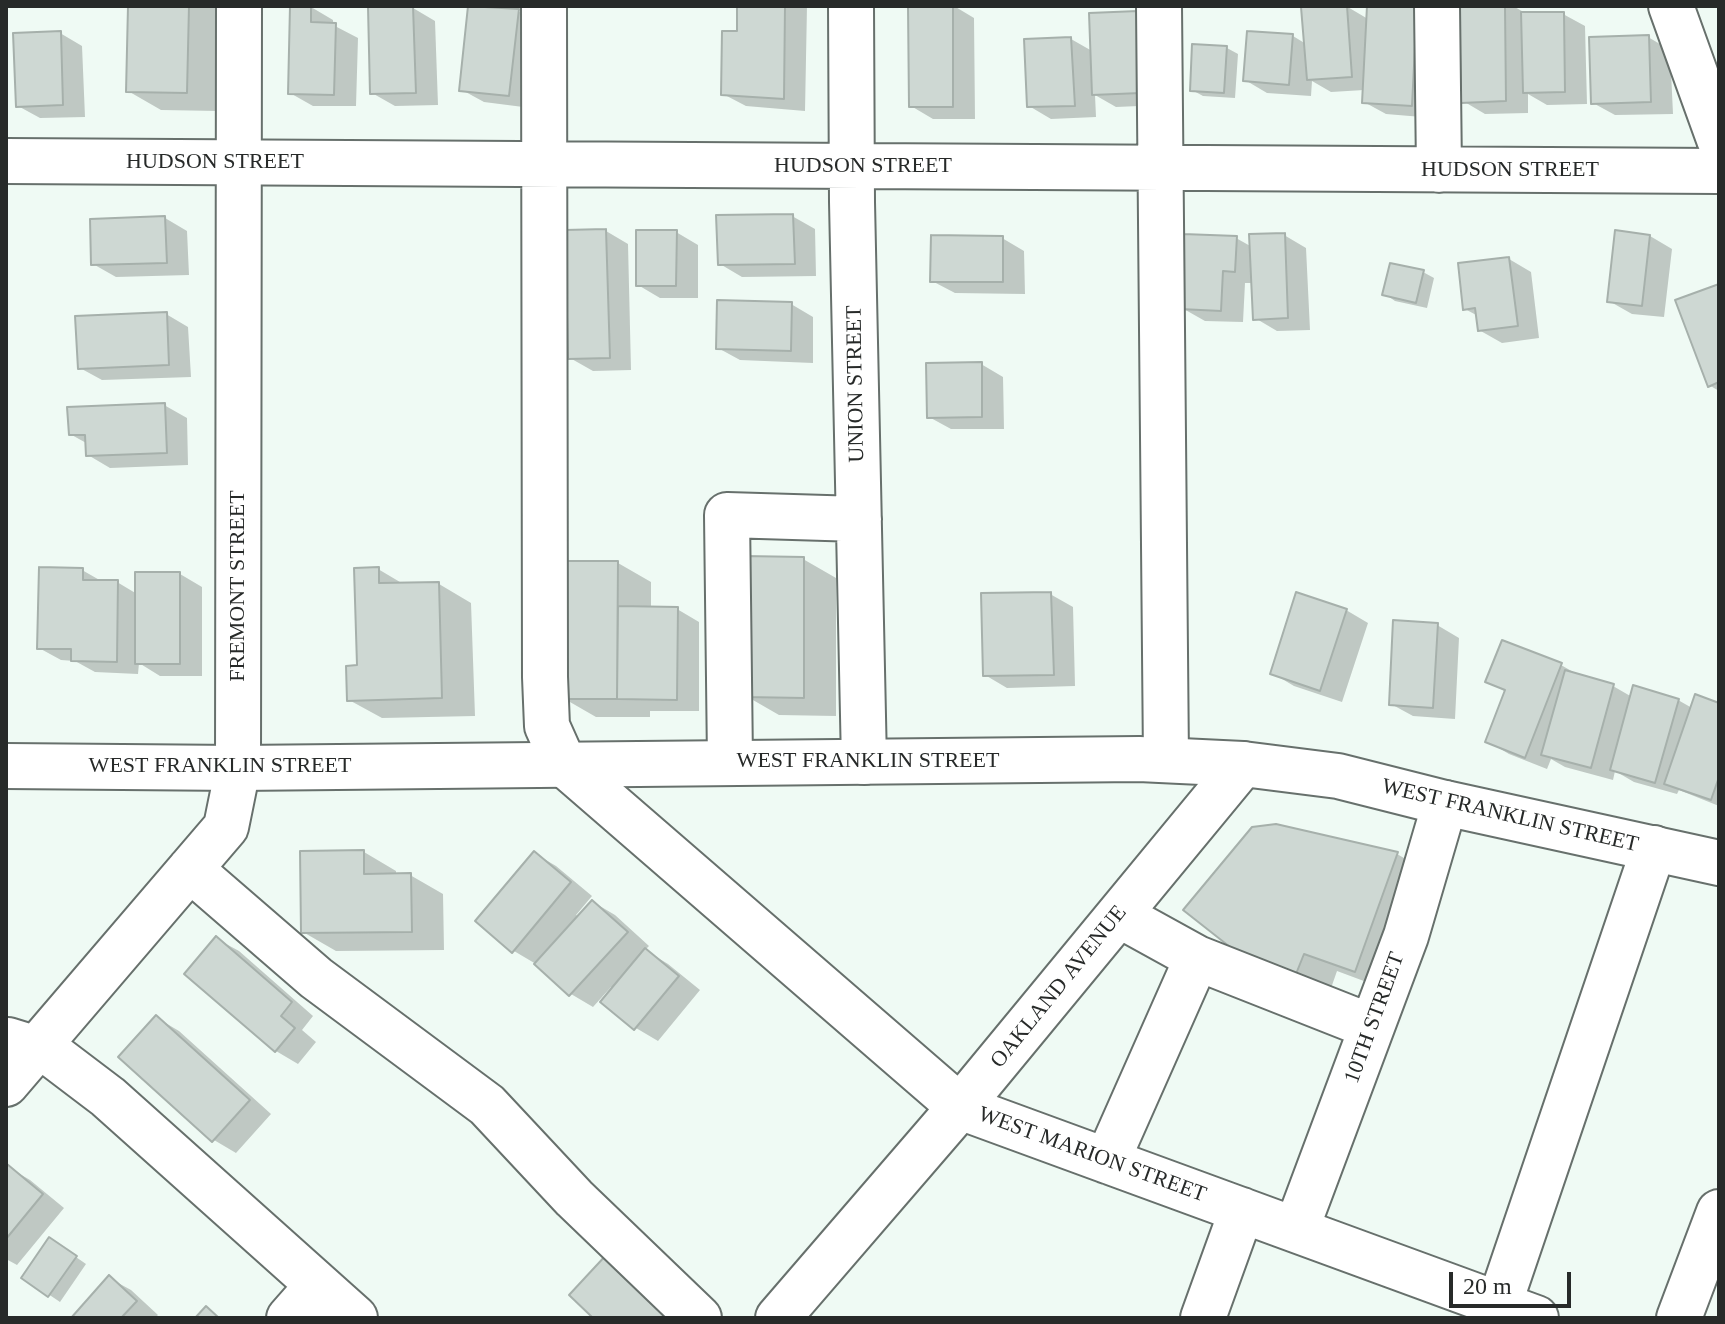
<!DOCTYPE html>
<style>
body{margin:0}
#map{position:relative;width:1725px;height:1324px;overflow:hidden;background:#effaf4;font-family:Georgia,serif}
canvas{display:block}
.frame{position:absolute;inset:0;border:8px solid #272a29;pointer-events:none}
.scale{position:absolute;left:1449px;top:1272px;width:122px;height:36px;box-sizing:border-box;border:4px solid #272a29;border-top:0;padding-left:10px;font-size:24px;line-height:28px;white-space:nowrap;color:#272a29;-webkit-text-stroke:6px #fff;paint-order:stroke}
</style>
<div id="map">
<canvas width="1725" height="1324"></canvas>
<div class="frame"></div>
<div class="scale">20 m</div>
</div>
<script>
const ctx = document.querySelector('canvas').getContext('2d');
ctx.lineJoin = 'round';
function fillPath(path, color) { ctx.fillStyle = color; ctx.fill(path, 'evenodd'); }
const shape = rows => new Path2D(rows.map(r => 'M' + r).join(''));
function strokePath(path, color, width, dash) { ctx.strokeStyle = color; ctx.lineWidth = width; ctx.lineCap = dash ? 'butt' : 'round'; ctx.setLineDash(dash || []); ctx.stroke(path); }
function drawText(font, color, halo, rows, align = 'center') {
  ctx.font = font + ' Georgia,serif'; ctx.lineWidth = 6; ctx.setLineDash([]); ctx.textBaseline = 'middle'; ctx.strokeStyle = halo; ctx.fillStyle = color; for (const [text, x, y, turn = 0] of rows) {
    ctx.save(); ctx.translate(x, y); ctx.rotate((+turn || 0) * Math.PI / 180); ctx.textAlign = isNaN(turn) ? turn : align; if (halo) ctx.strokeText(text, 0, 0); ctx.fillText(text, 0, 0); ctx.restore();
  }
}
fillPath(shape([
 [130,6,222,6,219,111,161,110,128,91],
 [470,6,518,11,540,24,531,108,484,102,462,90],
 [739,6,807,6,805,111,746,106,723,94,739,33],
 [910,6,954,6,974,18,975,119,933,119,911,106],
 [1346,6,1368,19,1369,6,1432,6,1434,118,1386,114,1364,102,1364,90,1331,92,1312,81,1311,96,1267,93,1245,80,1293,36,1306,44],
 [1461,6,1513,6,1527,14,1563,14,1585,26,1587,104,1547,105,1528,94,1528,113,1485,114,1463,101],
 [311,7,333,20,333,25,358,38,356,106,313,106,290,93],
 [413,8,435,21,438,105,395,106,372,93],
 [60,33,82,46,85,117,40,118,18,106],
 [1648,37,1670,50,1673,114,1615,115,1593,103],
 [1071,39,1092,51,1162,105,1116,107,1095,95,1096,117,1051,119,1029,106],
 [1194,46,1227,48,1238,54,1235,98,1203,96,1192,90],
 [792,216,815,229,816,276,742,277,720,264],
 [165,218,187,231,189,275,116,277,93,264],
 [606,231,628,244,631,370,593,371,570,358],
 [676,232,698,245,698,298,660,298,638,285],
 [1284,235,1306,248,1310,330,1277,331,1255,318,1253,283,1245,283,1243,322,1205,321,1182,308,1236,238,1252,247],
 [1650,236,1672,249,1664,317,1632,314,1609,301],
 [1002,238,1024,251,1025,294,955,293,932,281],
 [1509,259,1531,272,1539,338,1502,343,1479,330,1478,316,1465,309],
 [1423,272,1434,278,1427,308,1395,301,1385,294],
 [1719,286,1719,391,1709,385],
 [791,304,813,317,813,363,740,360,718,348],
 [166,314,188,327,191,377,102,380,80,368],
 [981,364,1003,377,1004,429,951,429,929,417],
 [164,405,187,418,188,465,110,468,88,455,88,444,70,434],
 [803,559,836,578,836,716,779,715,746,696],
 [618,563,651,582,651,609,677,609,699,622,699,711,650,711,650,717,596,717,563,698],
 [378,569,405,585,439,584,471,603,475,716,382,718,349,700,359,667],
 [82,570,103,582,117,582,137,594,180,574,202,587,202,676,160,676,139,663,138,674,95,672,75,661,61,660,39,648],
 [1050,594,1073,607,1075,686,1007,688,985,675],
 [1346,610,1368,623,1342,702,1294,686,1272,673],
 [1437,625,1459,638,1455,719,1413,716,1391,704],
 [1561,665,1582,677,1613,686,1632,697,1678,700,1692,708,1719,705,1719,806,1679,790,1677,794,1634,782,1615,771,1613,780,1565,767,1551,759,1547,769,1509,754,1487,741,1506,692,1488,681],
 [1276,826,1397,854,1430,873,1388,990,1337,971,1330,991,1280,976],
 [364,852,396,871,396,876,410,875,443,894,444,950,336,951,303,932],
 [534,853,556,866,592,896,576,915,579,917,593,902,615,915,649,946,645,950,668,964,700,990,658,1041,636,1028,603,1002,614,989,611,987,593,1007,571,994,536,964,514,951,477,921],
 [217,939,239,951,313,1016,302,1030,316,1042,298,1064,276,1051],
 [157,1018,179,1031,271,1114,236,1153,214,1140],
 [8,1167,30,1180,64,1208,17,1265,6,1259],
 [60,1246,86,1264,60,1302,23,1277],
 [109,1278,131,1290,158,1315,155,1318,74,1318]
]), '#0003');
const building = shape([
 [128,6,189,6,187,93,126,92,128,6],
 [290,6,311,6,311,22,336,23,334,95,288,94,290,6],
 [413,6,416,93,370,94,368,7,413,6],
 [468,6,519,9,509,96,459,91,468,6],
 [737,6,785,6,784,99,721,95,722,31,737,31,737,6],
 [908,6,953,6,953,107,909,107,908,6],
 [1347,6,1352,77,1307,80,1301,7,1347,6],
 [1367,6,1417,6,1412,106,1362,103,1367,6],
 [1459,6,1505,6,1506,101,1461,103,1459,6],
 [1138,11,1141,93,1092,95,1089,13,1138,11],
 [1521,12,1564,12,1565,92,1523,93,1521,12],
 [61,31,63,105,16,107,13,33,61,31],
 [1247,31,1293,34,1289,85,1243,81,1247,31],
 [1649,35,1651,102,1591,104,1589,37,1649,35],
 [1071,37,1075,106,1027,107,1024,39,1071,37],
 [1192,44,1227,46,1224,93,1190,91,1192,44],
 [793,214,795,264,718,265,716,215,793,214],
 [165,216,167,263,91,265,90,219,165,216],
 [606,229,610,358,568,359,565,230,606,229],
 [636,230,677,230,676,286,636,286,636,230],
 [1615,230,1650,235,1642,306,1607,302,1615,230],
 [1285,233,1288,318,1253,320,1249,234,1285,233],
 [1183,234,1237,236,1235,272,1223,271,1221,311,1180,309,1183,234],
 [931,235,1003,236,1003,282,930,282,931,235],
 [1509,257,1518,326,1478,331,1475,308,1463,310,1458,263,1509,257],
 [1390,263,1424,270,1416,303,1382,295,1390,263],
 [1719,284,1719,382,1708,387,1675,300,1719,284],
 [717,300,792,302,791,351,716,349,717,300],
 [167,312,169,365,78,369,75,316,167,312],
 [982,362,982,417,927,418,926,363,982,362],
 [165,403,167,453,86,456,85,435,69,435,67,407,165,403],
 [744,556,804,557,804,698,744,697,744,556],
 [562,561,618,561,617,699,561,699,562,561],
 [39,567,83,568,83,580,118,580,117,662,71,661,71,649,37,649,39,567],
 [379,567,379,583,439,582,442,698,347,701,346,666,357,665,354,568,379,567],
 [135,572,180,572,180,664,135,664,135,572],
 [1051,592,1054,675,983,676,981,593,1051,592],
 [1296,592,1347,609,1320,691,1270,674,1296,592],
 [618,606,678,607,677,700,617,699,618,606],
 [1393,620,1438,623,1433,708,1389,705,1393,620],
 [1502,640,1562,663,1525,758,1485,742,1505,690,1485,682,1502,640],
 [1565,670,1614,684,1591,768,1541,755,1565,670],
 [1633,685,1679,699,1655,783,1610,770,1633,685],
 [1695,694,1719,703,1719,777,1711,800,1664,784,1695,694],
 [1276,824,1398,852,1355,972,1304,954,1296,974,1244,958,1183,910,1252,827,1276,824],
 [364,850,364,874,411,873,412,932,301,933,300,851,364,850],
 [534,851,571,882,512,953,475,921,534,851],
 [592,900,628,932,569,996,534,964,592,900],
 [216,936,292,1002,281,1016,295,1028,275,1052,184,974,216,936],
 [645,948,679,976,634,1030,600,1002,645,948],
 [156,1015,250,1100,212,1142,118,1057,156,1015],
 [7,1164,43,1194,6,1239,6,1166,7,1164],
 [49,1237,77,1256,48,1297,21,1278,49,1237],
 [608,1253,678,1318,593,1318,569,1295,608,1253],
 [109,1275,137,1301,121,1318,71,1318,109,1275],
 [206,1306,219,1318,195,1318,206,1306]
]);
fillPath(building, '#ced8d3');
strokePath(building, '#a6b0ab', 2);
const minor = shape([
 [544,6,545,677,547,726,564,764,960,1107,1536,1318],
 [851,6,852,202,864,762],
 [1159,6,1166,760],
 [1437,6,1439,170],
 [1671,6,1719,139],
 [6,161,1719,171],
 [730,761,727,515,859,519],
 [190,869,316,978,487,1105,574,1198,699,1318],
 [1119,915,1197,958,1372,1027],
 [8,1040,50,1053,108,1097,355,1318],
 [6,1084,226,827,238,768,239,6],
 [1107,1161,1197,958],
 [1296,1230,1406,936,1445,803],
 [1499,1305,1654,848],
 [289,1318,318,1285],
 [778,1318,960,1107,1243,764],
 [1203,1318,1242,1210],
 [1679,1318,1719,1212]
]);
const major = shape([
 [6,766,238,768,1139,759,1243,764,1338,776,1445,803,1719,863]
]);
strokePath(minor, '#67706c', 48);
strokePath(major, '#67706c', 48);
strokePath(minor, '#fff', 44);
strokePath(major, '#fff', 44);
drawText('22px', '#272a29', '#fff', [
 ["HUDSON STREET",215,162],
 ["HUDSON STREET",863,166],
 ["HUDSON STREET",1510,170],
 ["UNION STREET",856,384,-91],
 ["FREMONT STREET",238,586,-90],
 ["WEST FRANKLIN STREET",868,761],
 ["WEST FRANKLIN STREET",220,766],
 ["WEST FRANKLIN STREET",1510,816,13],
 ["OAKLAND AVENUE",1059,987,-51],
 ["10TH STREET",1375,1018,-70],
 ["WEST MARION STREET",1092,1155,20]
]);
</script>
